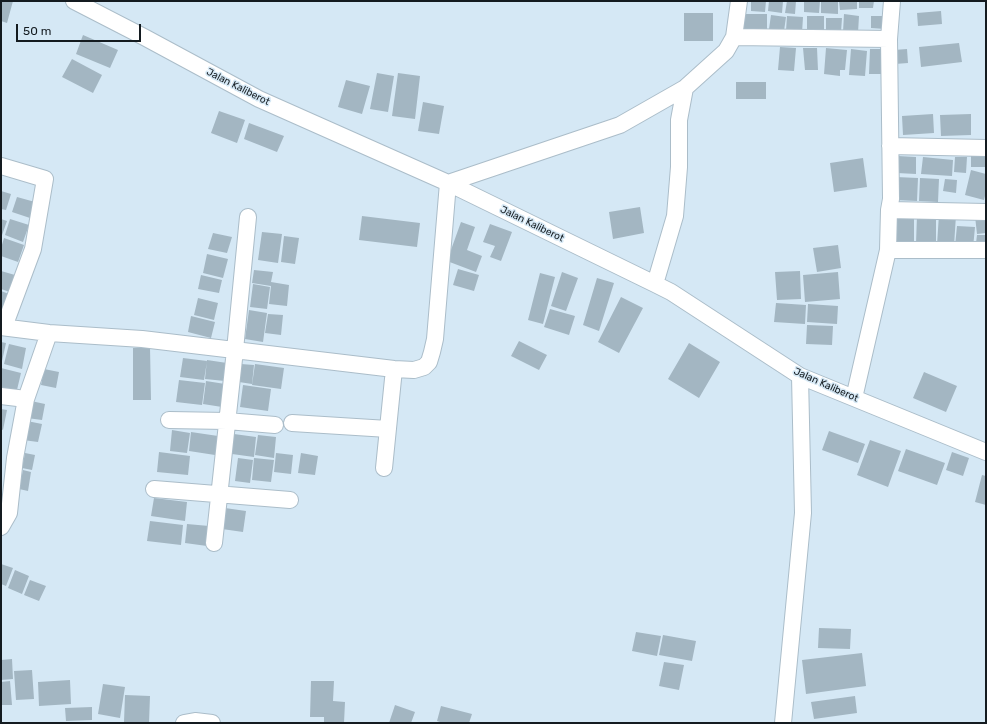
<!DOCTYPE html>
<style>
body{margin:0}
#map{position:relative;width:987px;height:724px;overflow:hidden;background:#d5e8f5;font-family:Rubik,sans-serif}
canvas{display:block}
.frame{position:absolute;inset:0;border:2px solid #141b20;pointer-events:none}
.scale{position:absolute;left:16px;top:24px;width:125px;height:18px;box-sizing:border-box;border:2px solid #141b20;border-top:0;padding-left:5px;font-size:12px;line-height:14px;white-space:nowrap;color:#141b20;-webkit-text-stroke:3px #d5e8f5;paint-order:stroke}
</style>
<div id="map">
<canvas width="987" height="724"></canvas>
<div class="frame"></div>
<div class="scale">50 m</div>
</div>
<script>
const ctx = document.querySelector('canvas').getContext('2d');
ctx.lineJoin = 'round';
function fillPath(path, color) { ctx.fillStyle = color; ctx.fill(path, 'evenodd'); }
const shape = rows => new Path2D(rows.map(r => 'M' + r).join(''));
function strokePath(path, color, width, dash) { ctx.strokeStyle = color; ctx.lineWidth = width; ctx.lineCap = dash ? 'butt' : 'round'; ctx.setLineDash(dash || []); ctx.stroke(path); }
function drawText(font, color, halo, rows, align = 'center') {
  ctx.font = font + ' Rubik,sans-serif'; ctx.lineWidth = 3; ctx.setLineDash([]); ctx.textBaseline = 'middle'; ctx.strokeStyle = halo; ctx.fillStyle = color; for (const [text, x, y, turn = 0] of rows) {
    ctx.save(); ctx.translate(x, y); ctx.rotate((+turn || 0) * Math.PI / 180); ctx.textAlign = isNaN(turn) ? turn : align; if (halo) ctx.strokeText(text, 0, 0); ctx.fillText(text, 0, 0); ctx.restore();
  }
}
fillPath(shape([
 [1,1,13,1,7,23,1,21],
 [751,1,766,1,765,12,751,11],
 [769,1,783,1,782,13,768,11],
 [787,1,796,1,795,14,785,13],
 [804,1,820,1,819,13,804,12],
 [821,1,838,1,838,14,821,13],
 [839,1,857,1,857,9,840,10],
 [859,1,874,1,873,8,859,8],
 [941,11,942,24,918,26,917,13],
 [684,13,713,13,713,41,684,41],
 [741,14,767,14,767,31,740,30],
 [844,14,859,16,858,33,843,32],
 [771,15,786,17,784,31,769,29],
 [787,16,803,17,802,33,786,31],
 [807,16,824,16,824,33,807,32],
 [871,16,885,16,885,29,871,28],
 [826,18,842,18,841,32,826,32],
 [83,35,118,50,110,68,76,54],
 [959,43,962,62,921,67,919,47],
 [780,47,796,48,794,71,778,70],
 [803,48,817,48,818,70,805,70],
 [826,48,847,50,845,70,840,70,840,76,824,74],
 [851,49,867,51,865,76,849,75],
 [870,49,885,49,885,74,869,74],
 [907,49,908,63,895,64,894,50],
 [72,59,102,75,93,93,62,77],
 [377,73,394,76,388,112,370,109],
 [398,73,420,76,415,119,392,116],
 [346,80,370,86,362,114,338,107],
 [736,82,766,82,766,99,736,99],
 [423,102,444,106,439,134,418,131],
 [219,111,245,120,237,143,211,133],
 [933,114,934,133,903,135,902,116],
 [971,114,971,135,941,136,940,115],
 [249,123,284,136,277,152,244,139],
 [971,153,986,153,986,167,971,167],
 [898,156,916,157,916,174,897,173],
 [923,157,953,160,952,176,921,174],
 [955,157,967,157,966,173,954,172],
 [863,158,867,187,834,192,830,163],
 [971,170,986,174,986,192,984,200,965,195],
 [896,177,918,178,917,201,895,200],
 [920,178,939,179,938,202,919,201],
 [945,179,957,180,956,193,943,191],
 [1,191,11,194,6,210,1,209],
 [17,197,35,202,30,218,12,212],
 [640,207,644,233,613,239,609,212],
 [939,214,956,215,954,246,937,245],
 [986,214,986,233,977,234,975,216],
 [892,215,914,215,914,246,892,246],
 [917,215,936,216,936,244,916,244],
 [362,216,420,223,417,247,359,240],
 [1,219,7,221,1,238],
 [10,219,29,225,23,242,5,235],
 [461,222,475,227,467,250,482,256,476,272,447,261],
 [490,224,512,232,501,261,490,257,495,246,483,242],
 [957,226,975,227,973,248,955,246],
 [262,232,282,234,278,263,258,260],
 [213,233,232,237,227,253,208,249],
 [977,235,986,235,986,244,976,243],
 [284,236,299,238,295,264,281,262],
 [4,238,24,245,18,262,1,256,1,248],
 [838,245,841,268,817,272,813,248],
 [207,254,228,259,223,278,203,273],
 [458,269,479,275,474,291,453,285],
 [254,270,273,272,271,282,289,285,287,306,269,304,271,286,252,283],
 [1,271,15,275,10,292,1,289],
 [800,271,801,299,777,300,775,272],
 [562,272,578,278,566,311,551,306],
 [838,272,840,299,805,302,803,275],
 [540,273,555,277,543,324,528,320],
 [201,275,222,280,219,293,198,289],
 [597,278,614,283,599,331,583,325],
 [253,284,270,287,267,309,250,307],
 [1,291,9,294,4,311,1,310],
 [621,297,643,308,619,353,598,342],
 [198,298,218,303,214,320,194,315],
 [776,303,806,305,805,324,774,322],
 [808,304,838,306,837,324,807,322],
 [550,309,575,316,569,335,544,327],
 [249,310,267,313,263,342,245,339],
 [268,314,283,315,281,335,265,333],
 [191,316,215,322,211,338,188,332],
 [807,325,833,326,832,345,806,344],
 [519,341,547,355,539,370,511,356],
 [1,342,6,343,2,361,1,361],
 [689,343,720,362,699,398,668,379],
 [9,344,26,348,22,369,4,364],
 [150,347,151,400,133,400,133,348],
 [183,358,207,361,204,380,180,377],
 [207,360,227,363,225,381,205,379],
 [241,364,254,365,252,384,239,382],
 [255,364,284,368,281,389,252,385],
 [1,368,21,373,16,394,1,390],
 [44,369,59,372,56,388,41,385],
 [924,372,957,386,946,412,913,398],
 [179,380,205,383,202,405,176,402],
 [206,381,225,384,222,407,203,404],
 [243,385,271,389,268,411,240,407],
 [31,401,45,404,42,420,27,418],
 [1,409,7,410,3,430,1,429],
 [27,421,42,424,38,442,23,440],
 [172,430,190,433,187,453,170,451],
 [829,431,865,444,858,463,822,450],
 [191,432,218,436,215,455,189,451],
 [234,434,256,437,254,457,232,454],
 [258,435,276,437,274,458,255,455],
 [870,440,901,451,888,487,857,475],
 [906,449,945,463,937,485,898,471],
 [159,452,190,456,188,475,157,472],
 [952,452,969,458,963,476,946,470],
 [25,453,35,455,32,470,22,468],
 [276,453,293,455,291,474,274,472],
 [301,453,318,456,315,475,298,473],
 [238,458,253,460,250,483,235,481],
 [254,458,274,460,271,482,252,480],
 [23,470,31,472,28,491,19,489],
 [982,475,986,476,986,505,975,502],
 [154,498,187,502,185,521,151,516],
 [225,508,246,511,243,532,222,529],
 [150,521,183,525,181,545,147,541],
 [187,524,209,526,207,546,185,543],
 [1,564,13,568,6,586,1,584],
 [15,570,29,576,22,594,8,588],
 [30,580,46,586,39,601,24,595],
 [819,628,851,629,850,649,818,648],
 [636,632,661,636,657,656,632,651],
 [663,635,696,641,692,661,659,655],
 [862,653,866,686,806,694,802,660],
 [12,659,13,679,1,680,1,660],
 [664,662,684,665,679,690,659,686],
 [32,670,34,699,16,700,14,671],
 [70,680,71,704,39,706,38,682],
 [10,681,12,705,1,705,1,682],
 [311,681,334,681,333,701,345,702,344,723,324,723,324,717,310,717],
 [103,684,125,687,120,718,98,714],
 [125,695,150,696,149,723,124,722],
 [855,696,857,713,814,719,811,702],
 [395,705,415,712,411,723,389,723],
 [441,706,472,714,469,723,443,723,437,721],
 [92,707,92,720,66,721,65,708]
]), '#a3b6c2');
const street = shape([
 [74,1,144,37,259,99,448,183,655,284,671,292,800,376,986,452],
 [734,37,889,39],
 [890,146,986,148],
 [1,166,45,179,33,249,4,327],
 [889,210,986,212],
 [888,250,986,250],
 [655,284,675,216,679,167,679,120,685,88],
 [1,327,49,333,142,339,394,369,414,370,424,367,429,362,432,352,435,339,448,183,620,125,685,88,726,51,734,37,739,1],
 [1,396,26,399],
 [854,398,888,250,889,210,891,199,889,39,892,1],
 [169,420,227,421,275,425],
 [292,423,388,429],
 [384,468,394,369],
 [154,489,290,500],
 [1,527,9,513,15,458,26,399,49,333],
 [214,543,235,350,248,217],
 [184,723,195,721,212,723],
 [783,723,803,513,800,376]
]);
strokePath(street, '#abbdc9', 18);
strokePath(street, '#fff', 16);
drawText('10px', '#141b20', '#d5e8f5', [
 ["Jalan Kaliberot",238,87,27],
 ["Jalan Kaliberot",532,224,26],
 ["Jalan Kaliberot",826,385,24]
]);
</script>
